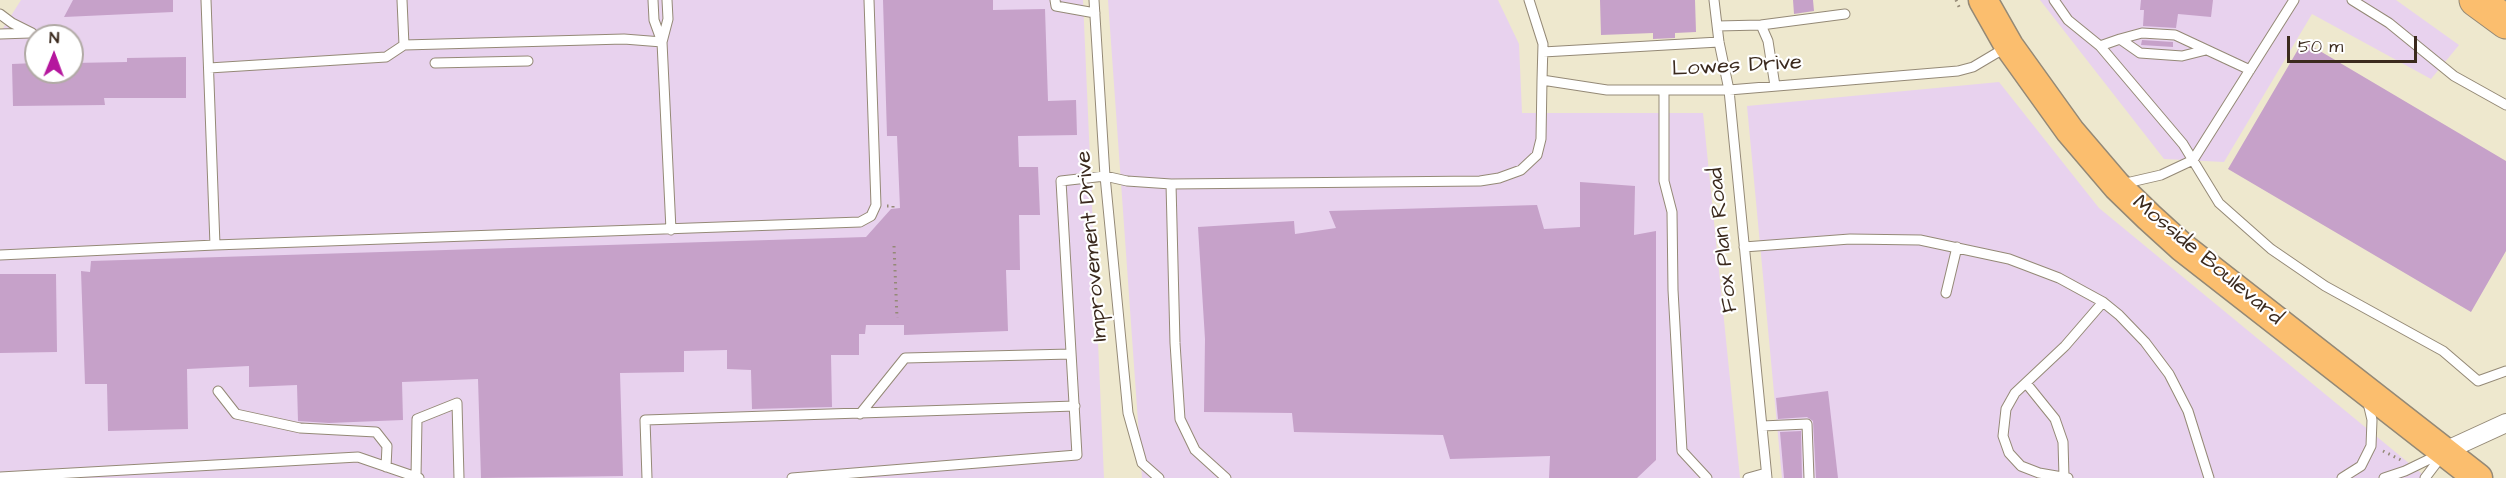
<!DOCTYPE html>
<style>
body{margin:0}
#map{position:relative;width:2506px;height:478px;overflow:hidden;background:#eee8ce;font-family:"Architects Daughter",sans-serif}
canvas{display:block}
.north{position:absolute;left:24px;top:24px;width:60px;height:60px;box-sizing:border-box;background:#fff;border:2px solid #b1aaa5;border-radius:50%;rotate:1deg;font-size:16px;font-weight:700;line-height:24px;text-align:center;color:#3b2a1e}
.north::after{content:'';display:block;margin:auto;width:21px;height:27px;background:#b5179e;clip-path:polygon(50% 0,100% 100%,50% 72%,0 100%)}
.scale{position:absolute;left:2287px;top:36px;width:130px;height:27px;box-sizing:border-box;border:3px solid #3b2a1e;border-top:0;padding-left:8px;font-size:18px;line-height:21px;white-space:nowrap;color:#3b2a1e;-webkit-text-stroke:4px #fff;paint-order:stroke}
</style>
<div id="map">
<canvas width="2506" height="478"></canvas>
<div class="north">N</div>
<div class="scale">50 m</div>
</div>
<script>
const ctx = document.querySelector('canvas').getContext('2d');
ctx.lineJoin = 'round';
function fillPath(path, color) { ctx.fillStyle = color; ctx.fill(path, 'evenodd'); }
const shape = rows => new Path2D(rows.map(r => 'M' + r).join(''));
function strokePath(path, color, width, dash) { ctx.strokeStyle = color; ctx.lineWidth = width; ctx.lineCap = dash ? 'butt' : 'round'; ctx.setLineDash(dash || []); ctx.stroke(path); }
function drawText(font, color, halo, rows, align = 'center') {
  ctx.font = font + ' "Architects Daughter",sans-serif'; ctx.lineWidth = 4.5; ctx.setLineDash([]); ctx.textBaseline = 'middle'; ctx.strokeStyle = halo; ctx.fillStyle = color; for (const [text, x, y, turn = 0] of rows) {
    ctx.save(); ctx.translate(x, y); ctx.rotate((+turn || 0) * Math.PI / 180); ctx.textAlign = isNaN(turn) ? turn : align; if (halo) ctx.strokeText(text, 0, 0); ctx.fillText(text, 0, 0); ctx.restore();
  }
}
fillPath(shape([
 [21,0,1083,0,1104,478,0,478,0,33],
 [36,36,72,36,72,72,36,72],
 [1108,0,1498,0,1519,44,1522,113,1703,113,1740,478,1142,478],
 [2040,0,2396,0,2459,45,2431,79,2312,14,2224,162,2164,159],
 [1999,82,2099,208,2427,478,1782,478,1747,106]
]), '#e8d2ee');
fillPath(shape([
 [73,0,173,0,173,12,64,17],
 [883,0,993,0,993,10,1045,9,1048,101,1076,100,1077,135,1018,136,1019,167,1038,167,1040,215,1019,215,1020,270,1006,270,1008,331,904,335,904,325,866,325,865,334,859,334,859,355,831,355,832,407,752,409,751,370,727,369,727,350,684,351,684,372,620,373,623,476,481,478,478,379,402,382,403,420,329,423,298,421,297,385,249,387,249,366,187,369,188,429,108,431,107,384,85,384,81,271,90,272,91,261,866,237,891,209,900,208,897,136,887,136],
 [1600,0,1695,0,1696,32,1675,33,1675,38,1653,39,1653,33,1601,35],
 [1793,0,1813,0,1814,11,1794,14],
 [2141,0,2213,0,2211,17,2178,14,2176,28,2143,26,2144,10,2140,10],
 [2142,40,2173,42,2173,47,2141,45],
 [2303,41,2506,161,2506,251,2471,312,2228,169],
 [186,57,186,98,104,98,105,105,13,106,12,64,36,63,36,72,72,72,72,63,127,62,127,58],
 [1580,182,1635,186,1634,235,1656,231,1656,460,1637,478,1549,478,1550,456,1450,459,1443,435,1294,432,1292,413,1204,412,1205,339,1198,227,1294,221,1295,234,1336,228,1329,211,1537,205,1544,229,1580,227],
 [0,274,56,274,57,352,0,353],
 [1828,391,1838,478,1816,478,1813,421,1807,417,1778,419,1776,398],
 [1801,431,1802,478,1784,478,1780,432]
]), '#c6a1c9');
const service = shape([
 [206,0,215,245],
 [402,0,404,45],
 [653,0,654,20,662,42],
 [667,0,668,19,662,42,671,230],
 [1055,0,1056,6,1095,13],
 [1094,0,1105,176,1128,413,1142,463,1159,478],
 [1529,0,1543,44,1542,80,1607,90,1729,90,1958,71,1973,67,2005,48],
 [1714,0,1719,42,1729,90,1767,478],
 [2054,0,2068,20,2100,46,2183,144,2219,203,2271,249,2325,286,2443,351,2478,381,2506,371],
 [2352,0,2389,23,2454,76,2506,105],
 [0,14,12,23,32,33],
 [1761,25,1768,41,1775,86],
 [1717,26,1761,25,1845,14],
 [0,34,30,33],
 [2120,39,2142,33,2175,35,2250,70],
 [2100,46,2120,39,2140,53,2182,56,2206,50],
 [1543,52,1719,42],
 [435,63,528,61],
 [209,68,386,57,404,45,624,39,662,42],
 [1664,90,1664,181,1672,212,1673,290,1682,451,1707,478],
 [1171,184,1175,343,1180,419,1195,450,1226,478],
 [2122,184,2161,175,2193,160,2294,0],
 [1744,247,1850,239,1920,240,2009,259,2059,278,2103,302,2119,315,2145,342,2169,374,2188,411,2209,478],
 [0,255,215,245,860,222,871,216,876,205,869,0],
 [1946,293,1957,247],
 [2026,383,2055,419,2063,442,2064,477],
 [218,391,236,414,300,428,376,432,387,446,386,467],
 [860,414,905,358,1071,354],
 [1762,426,1807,424,1809,478],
 [0,477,358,457,419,478],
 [416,477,417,419,457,403,459,478],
 [647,478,645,420,1075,406],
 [792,478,1077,455,1061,181,1105,176,1127,181,1171,184,1480,181,1499,178,1521,170,1537,155,1541,139,1542,80],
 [1748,478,1766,473],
 [2068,478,2039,473,2021,466,2009,453,2003,436,2006,409,2015,393,2065,346,2103,302],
 [2342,478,2361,466,2371,446,2372,420,2368,403],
 [2384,478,2405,471,2440,454],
 [2425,478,2444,453]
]);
const minor = shape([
 [2445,451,2506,423]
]);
const primary = shape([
 [1983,0,2009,46,2070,131,2117,186,2149,217,2182,247,2478,478]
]);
const motorway = shape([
 [2476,0,2506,22]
]);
strokePath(service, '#948976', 11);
strokePath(minor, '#948976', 20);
strokePath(primary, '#948976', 31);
strokePath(motorway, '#948976', 35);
strokePath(shape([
 [1956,0,1960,9],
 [887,206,893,206,893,209],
 [894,246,897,318],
 [2383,451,2401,460]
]), '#948976', 3, [1.5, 4.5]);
strokePath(service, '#fff', 9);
strokePath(minor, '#fff', 18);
strokePath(primary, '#fbbe6e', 28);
strokePath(motorway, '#fbbe6e', 33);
drawText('22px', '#3b2a1e', '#fff', [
 ["Lowes Drive",1737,67,-3],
 ["Fox Plan Road",1724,240,-96],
 ["Improvement Drive",1093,246,-95],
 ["Mosside Boulevard",2207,261,40]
]);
</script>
